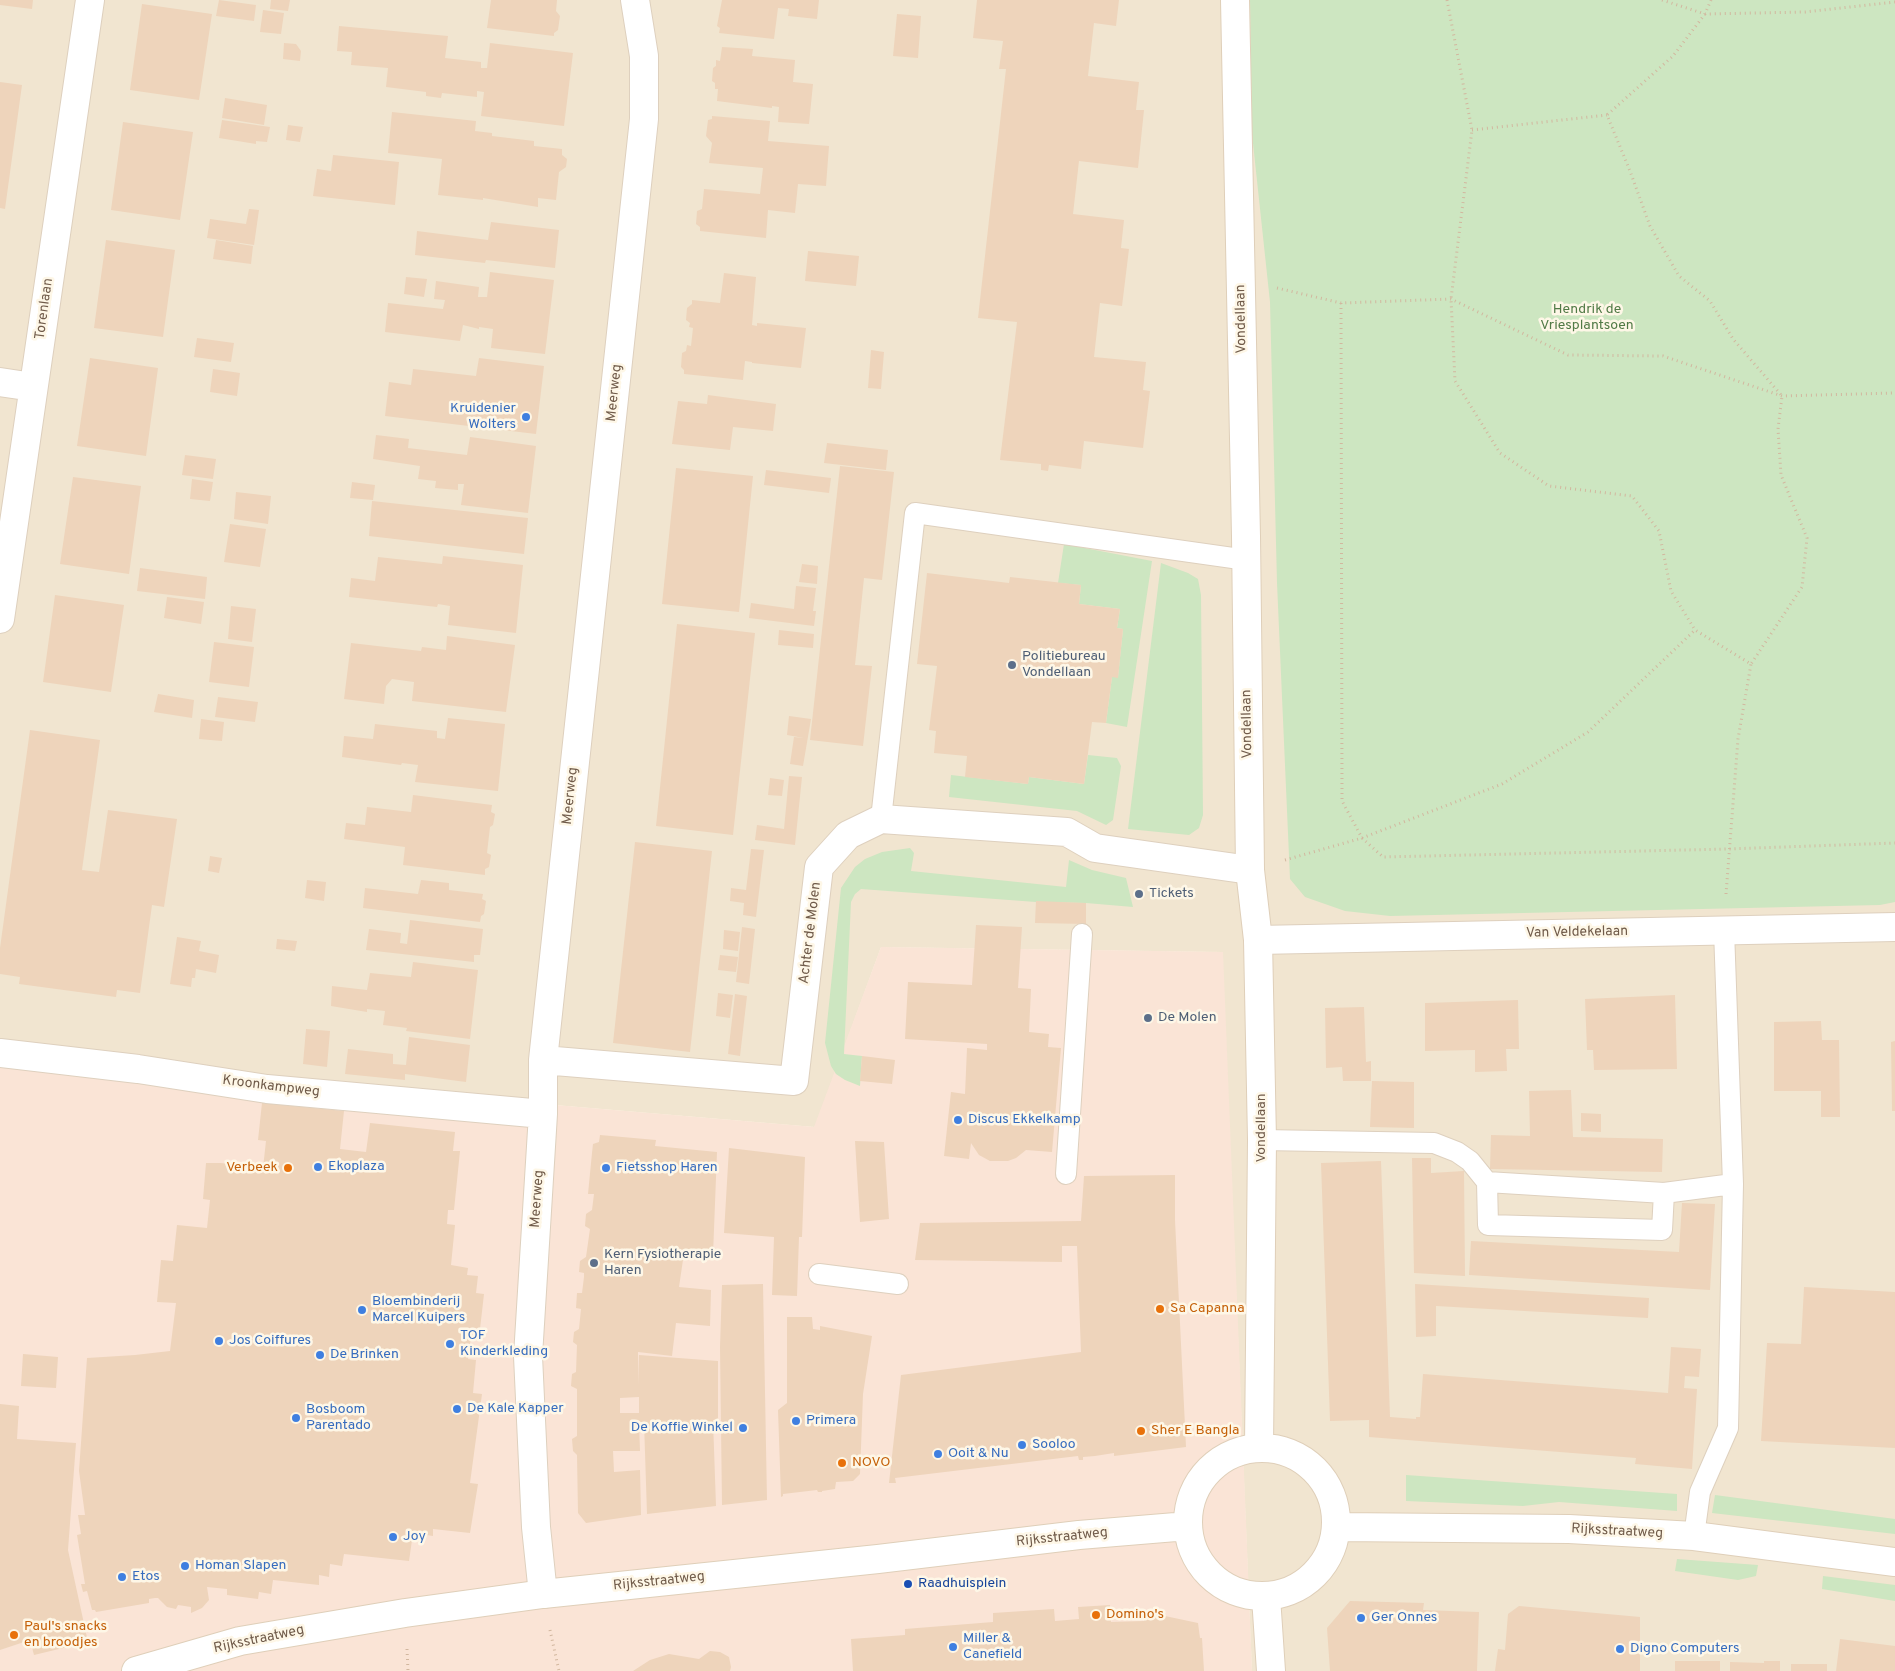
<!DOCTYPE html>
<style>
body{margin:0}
canvas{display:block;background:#faf3e1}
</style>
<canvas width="1895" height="1671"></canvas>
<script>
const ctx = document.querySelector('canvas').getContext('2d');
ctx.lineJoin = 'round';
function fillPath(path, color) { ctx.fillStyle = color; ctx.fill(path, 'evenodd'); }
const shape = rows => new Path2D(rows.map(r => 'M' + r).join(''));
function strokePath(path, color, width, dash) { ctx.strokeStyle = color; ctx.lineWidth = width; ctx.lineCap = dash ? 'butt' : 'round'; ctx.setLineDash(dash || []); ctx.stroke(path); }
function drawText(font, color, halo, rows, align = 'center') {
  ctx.font = font + ' Overpass,sans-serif'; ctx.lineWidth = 5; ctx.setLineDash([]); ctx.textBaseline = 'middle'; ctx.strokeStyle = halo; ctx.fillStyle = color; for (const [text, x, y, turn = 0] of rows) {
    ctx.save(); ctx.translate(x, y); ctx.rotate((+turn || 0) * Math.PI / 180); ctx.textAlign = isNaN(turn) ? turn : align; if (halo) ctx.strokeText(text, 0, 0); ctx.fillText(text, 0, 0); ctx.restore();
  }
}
fillPath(shape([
 [0,0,1895,0,1895,1671,1252,1671,1222,952,881,947,815,1127,0,1058]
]), '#f1e5d0');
fillPath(shape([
 [881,947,1223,952,1252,1671,0,1671,0,1058,814,1127]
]), '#fae4d6');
fillPath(shape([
 [1250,0,1895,0,1895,902,1880,905,1390,916,1345,911,1305,897,1290,879,1277,583,1270,302,1252,134],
 [1064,544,1152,561,1127,727,1106,723,1112,677,1118,677,1123,629,1117,628,1120,609,1079,604,1081,585,1058,583],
 [1161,563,1188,573,1198,579,1201,595,1203,815,1199,828,1189,835,1128,829],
 [1088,755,1117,758,1121,766,1113,820,1106,825,1077,811,949,797,951,775,1028,784,1029,777,1084,784],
 [910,848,914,853,911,871,1066,887,1069,860,1092,870,1126,878,1133,907,1086,903,1036,902,861,889,855,894,851,902,844,1054,862,1056,860,1086,845,1080,836,1074,831,1066,825,1043,841,888,855,867,865,859,882,852],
 [1406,1475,1677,1494,1677,1511,1559,1502,1523,1506,1406,1501],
 [1715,1495,1895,1519,1895,1534,1712,1513],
 [1677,1559,1758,1565,1756,1576,1738,1580,1675,1571],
 [1823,1576,1895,1585,1895,1601,1822,1589]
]), '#cde6c1');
fillPath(shape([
 [0,0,33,0,32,9,0,5],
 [219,0,256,5,254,21,216,16],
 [271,0,290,0,288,11,270,9],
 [491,0,557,0,556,11,560,16,558,30,554,33,554,36,487,28],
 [722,0,819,0,817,19,788,16,789,9,778,8,774,39,719,33,720,28,717,26],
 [977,0,1119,0,1116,26,1094,23,1088,76,1139,82,1136,110,1144,110,1138,168,1079,161,1073,214,1124,220,1121,248,1129,249,1122,306,1100,303,1094,357,1146,362,1143,390,1150,391,1143,448,1084,441,1081,469,1049,465,1048,471,1041,470,1041,464,1000,460,1017,322,978,318,1006,69,999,69,1003,41,973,38],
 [142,4,212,14,199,100,130,90],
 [263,10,284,13,281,34,260,32],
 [897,14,921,16,918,58,893,56],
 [339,26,448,36,445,58,481,62,481,68,487,68,490,43,573,53,564,126,481,116,484,92,477,91,477,97,442,93,441,98,426,96,426,92,386,87,388,68,351,65,352,52,337,51],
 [284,43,296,44,301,51,300,61,283,59],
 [722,47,753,49,752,56,795,60,793,82,813,84,809,124,778,122,779,107,772,106,772,108,717,101,718,89,715,89,715,83,712,81,713,68,716,66,716,60,720,61],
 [0,82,22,85,5,209,0,208],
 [225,98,267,105,264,125,222,118],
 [392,112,476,121,475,131,492,133,492,136,534,141,534,146,562,149,562,155,567,159,566,167,559,172,556,200,538,198,538,207,483,198,483,200,438,195,442,159,388,153],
 [712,116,770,121,768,141,829,146,826,186,798,184,795,213,768,210,766,238,700,231,700,227,696,224,697,211,702,209,704,189,760,194,763,168,709,163,712,143,706,136,708,120,712,119],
 [222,120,270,127,267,142,256,141,256,144,219,138],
 [123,122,193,132,180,220,111,210],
 [288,125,303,127,300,142,286,140],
 [333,155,399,162,395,205,313,196,317,169,331,171],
 [249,209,259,210,254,245,207,238,210,219,246,224],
 [491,222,559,230,555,268,486,260,485,263,415,255,417,231,488,240],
 [106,240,175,250,163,337,94,328],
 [216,240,253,246,251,264,213,259],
 [808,251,859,256,856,286,805,281],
 [490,272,554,280,545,354,491,348,493,329,479,327,479,329,463,325,460,341,385,332,388,303,443,309,445,300,434,299,436,281,479,287,478,297,487,297],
 [724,273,756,277,752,325,757,326,757,323,806,328,801,368,752,363,752,362,745,361,743,380,684,374,684,370,681,367,682,353,686,351,687,345,691,346,693,328,689,327,690,323,686,320,687,308,692,304,692,300,720,303],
 [406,277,427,279,424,297,404,294],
 [197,338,234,343,231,362,194,357],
 [871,350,884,352,881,389,868,388],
 [90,358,158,368,146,456,77,446],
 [479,358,544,366,536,434,385,416,389,382,411,385,413,369,476,376],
 [213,369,240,373,237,396,210,392],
 [708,395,776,404,773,431,733,427,730,450,672,444,678,401,707,404],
 [376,435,409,439,408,448,467,455,470,437,536,446,528,513,461,505,464,484,458,484,458,490,435,488,436,481,418,479,420,466,373,459],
 [827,443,888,450,886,470,824,463],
 [185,455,216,459,213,479,182,475],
 [840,466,894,472,882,580,864,578,855,665,872,666,863,746,810,740],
 [676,468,753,476,739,612,662,604],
 [766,470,831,478,829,493,764,485],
 [73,477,141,486,129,574,60,564],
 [192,479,213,482,210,501,190,499],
 [352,482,375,485,373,500,350,498],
 [236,492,271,496,268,524,234,519],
 [372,501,528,518,524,554,369,536],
 [230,524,266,529,260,567,224,562],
 [443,556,523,565,516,633,448,625,450,606,438,604,437,607,349,597,351,578,375,581,378,557,442,564],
 [802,564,818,566,817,584,799,582],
 [140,568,207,577,205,599,137,591],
 [927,573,1009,583,1010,577,1081,585,1079,604,1120,609,1117,628,1123,629,1118,678,1112,677,1106,723,1092,722,1084,784,1029,777,1028,784,965,777,967,756,934,753,936,731,929,730,937,666,917,664],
 [796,586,816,588,813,611,816,611,814,626,749,618,751,603,794,609],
 [55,595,124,605,111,692,43,682],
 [167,597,204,602,201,624,164,618],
 [231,606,256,609,252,642,228,639],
 [677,624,755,633,733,835,656,826],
 [779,630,814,634,813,648,778,645],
 [447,636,515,645,506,712,412,701,414,682,392,679,386,686,384,704,344,699,351,643,421,651,422,647,446,650],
 [214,642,254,647,249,687,209,682],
 [158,694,194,700,192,718,154,712],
 [218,697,258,702,255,722,215,717],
 [789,716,811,719,803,766,790,764,794,737,804,738,787,735],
 [448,718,505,724,498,791,415,782,418,765,402,763,401,765,342,757,344,736,373,739,375,724,437,731,437,738,445,739],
 [201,719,224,722,222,741,199,739],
 [30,730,100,740,82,870,99,872,108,810,177,819,164,907,152,905,140,993,117,990,116,997,19,984,20,977,0,974,0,948],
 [789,776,802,777,795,845,755,840,757,825,784,829],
 [770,778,784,780,782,796,768,795],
 [413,795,492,805,491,812,495,814,493,825,490,827,487,853,491,855,489,867,485,869,485,875,403,865,405,847,344,839,346,823,365,825,367,807,411,812],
 [635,842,712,851,690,1052,613,1043],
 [751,849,764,850,756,917,743,915,744,903,730,901,731,888,746,890],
 [210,856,222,858,219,873,208,871],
 [307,880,326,882,324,901,305,898],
 [421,880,449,883,449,890,483,894,482,899,486,901,484,914,481,916,480,922,363,908,365,888,418,894],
 [1036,901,1086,903,1086,924,1035,923],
 [410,920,483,929,480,955,474,955,474,962,366,950,369,929,401,933,400,943,407,944],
 [976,925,1022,927,1018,988,1031,989,1029,1032,1049,1034,1048,1047,1061,1048,1052,1152,1026,1150,1016,1158,1008,1161,990,1161,979,1155,971,1143,969,1159,944,1156,951,1092,965,1094,967,1048,987,1050,987,1044,905,1039,908,982,972,985],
 [742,927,755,929,749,984,736,982],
 [724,930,740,932,738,951,723,949],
 [177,937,201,941,199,951,219,955,216,973,196,969,195,978,192,978,191,987,170,984],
 [277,939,297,941,295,951,276,949],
 [720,955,738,957,736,972,718,970],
 [413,962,478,970,470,1039,406,1031,407,1028,383,1025,385,1011,367,1009,367,1012,331,1006,332,986,367,990,370,973,411,977],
 [718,993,733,995,730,1018,716,1016],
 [735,994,747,996,740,1056,728,1054],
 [1675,995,1677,1069,1594,1070,1593,1050,1587,1050,1585,999],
 [1518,1000,1519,1049,1506,1049,1507,1071,1475,1072,1475,1050,1425,1051,1425,1003],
 [1364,1007,1366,1062,1371,1061,1371,1081,1343,1081,1342,1067,1326,1068,1325,1008],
 [1821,1021,1822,1040,1839,1040,1840,1117,1821,1117,1821,1091,1774,1091,1774,1022],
 [306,1029,330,1031,327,1067,303,1064],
 [409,1037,470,1045,466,1082,405,1074,405,1080,345,1074,348,1049,393,1054,393,1064,406,1065],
 [1895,1041,1895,1111,1892,1111,1891,1042],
 [862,1056,895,1060,892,1084,860,1081],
 [1372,1081,1414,1082,1414,1128,1370,1127],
 [1571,1090,1573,1137,1663,1139,1662,1172,1490,1169,1491,1135,1530,1136,1529,1091],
 [262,1103,344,1111,340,1149,366,1152,370,1123,455,1132,453,1151,460,1151,454,1210,448,1210,447,1224,455,1225,451,1265,468,1268,467,1275,478,1276,476,1293,484,1294,480,1329,472,1328,468,1359,476,1360,473,1393,482,1394,470,1483,478,1484,470,1533,433,1529,433,1536,413,1533,409,1561,344,1554,342,1566,330,1564,329,1577,319,1575,319,1585,273,1580,271,1594,259,1592,258,1599,227,1595,227,1589,207,1587,209,1600,202,1608,191,1613,191,1607,178,1605,176,1609,167,1607,158,1598,155,1598,149,1599,149,1603,96,1612,95,1610,92,1610,87,1591,83,1592,81,1584,85,1584,77,1535,81,1534,78,1515,85,1515,79,1471,87,1358,135,1355,170,1351,176,1303,157,1302,161,1260,173,1261,177,1225,207,1228,210,1200,203,1199,206,1163,221,1163,263,1168,266,1141,258,1140],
 [1581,1113,1601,1114,1601,1132,1581,1131],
 [600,1135,656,1140,655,1146,717,1152,713,1255,684,1253,679,1287,711,1290,710,1326,676,1323,672,1356,638,1352,639,1385,639,1355,718,1361,718,1420,713,1420,716,1506,647,1514,644,1422,639,1423,640,1451,613,1451,614,1472,640,1470,641,1515,586,1523,578,1513,577,1455,573,1451,572,1439,577,1436,577,1389,571,1386,572,1374,576,1372,577,1345,573,1342,574,1332,579,1329,581,1309,576,1308,577,1293,582,1293,584,1277,584,1273,579,1272,580,1261,586,1257,590,1229,585,1226,586,1214,592,1210,594,1194,588,1194,592,1153,593,1144,599,1142],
 [639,1397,639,1418,639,1413,620,1413,620,1398],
 [855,1141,884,1142,889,1219,860,1222],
 [729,1148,805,1157,802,1237,799,1237,797,1296,772,1295,774,1237,724,1233],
 [1412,1158,1431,1158,1431,1173,1464,1171,1465,1276,1414,1273],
 [1381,1161,1390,1417,1416,1419,1416,1417,1420,1417,1423,1374,1668,1393,1671,1347,1701,1349,1699,1377,1685,1376,1684,1388,1697,1389,1692,1469,1635,1464,1636,1458,1369,1437,1369,1420,1330,1421,1321,1163],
 [1175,1175,1175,1220,1186,1447,1114,1456,1114,1453,1095,1456,1083,1457,1083,1460,1079,1460,1078,1456,895,1478,896,1483,889,1483,901,1375,1081,1352,1077,1246,1062,1246,1062,1262,915,1260,920,1223,1081,1221,1084,1176],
 [1682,1203,1715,1204,1710,1290,1469,1275,1471,1241,1679,1252],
 [763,1284,767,1500,722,1505,720,1347,722,1285],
 [1415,1284,1649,1298,1648,1318,1436,1306,1436,1336,1416,1337],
 [1804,1287,1895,1292,1895,1448,1761,1441,1767,1343,1801,1344],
 [787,1317,812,1317,813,1329,820,1330,820,1326,872,1336,863,1394,860,1474,853,1481,836,1482,835,1489,822,1491,822,1492,818,1492,817,1490,783,1494,783,1496,781,1497,778,1410,787,1403],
 [23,1354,58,1357,56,1388,21,1386],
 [0,1404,19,1406,17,1439,76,1443,68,1550,88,1642,34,1655,30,1640,0,1650],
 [1350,1601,1424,1603,1423,1610,1479,1612,1477,1671,1330,1671,1327,1628],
 [1110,1605,1111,1622,1144,1621,1146,1612,1198,1623,1200,1638,1202,1638,1204,1671,853,1671,851,1639,905,1635,905,1629,993,1622,993,1613,1054,1609,1055,1621,1079,1619,1078,1607],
 [1519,1606,1640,1617,1640,1671,1495,1671,1498,1649,1505,1650,1508,1614],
 [1840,1639,1895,1646,1895,1671,1836,1671],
 [710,1651,720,1652,729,1657,731,1667,730,1671,633,1671,650,1660,669,1654,699,1659],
 [1675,1661,1720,1661,1720,1671,1675,1671],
 [1764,1661,1780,1661,1780,1671,1730,1671,1730,1662,1764,1663],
 [1791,1664,1827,1664,1827,1671,1791,1671]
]), '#eed4bb');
const lane = shape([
 [881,819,915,513,1247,560],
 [1262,1140,1434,1143,1457,1152,1470,1161,1487,1182],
 [1066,1174,1082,934],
 [1664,1193,1487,1182,1488,1225,1662,1230,1664,1193,1733,1184],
 [819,1274,898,1284],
 [1694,1536,1700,1492,1728,1428,1733,1184,1724,930]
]);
const street = shape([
 [0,382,33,387],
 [0,619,90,0],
 [1258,940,1895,927],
 [0,1053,138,1069,267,1089,543,1114],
 [543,1060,794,1081,819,867,848,835,881,819,1067,832,1095,848,1250,870],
 [543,1594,536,1527,528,1356,543,1114,543,1060,644,119,644,56,635,0]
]);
const secondary = shape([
 [1235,0,1246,536,1250,870,1258,940,1262,1140,1259,1447],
 '1188 1522a74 74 0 1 1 148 0a74 74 0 1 1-148 0Z',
 [1337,1527,1569,1529,1694,1536,1895,1562],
 [1266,1597,1271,1671],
 [136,1671,240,1641,405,1613,543,1594,878,1559,1079,1535,1188,1526]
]);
strokePath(lane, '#ded0be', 22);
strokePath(street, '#ded0be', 30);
strokePath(secondary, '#dfcfb9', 30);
strokePath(shape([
 [1447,0,1472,130,1451,299,1455,381,1500,453,1549,486,1632,496,1659,531,1671,591,1695,630],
 [1662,0,1705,14,1805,12,1895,2],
 [1472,130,1607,115],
 [1277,288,1341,303,1451,299,1568,355,1663,356,1782,396,1895,393],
 [1341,303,1342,801,1362,838,1383,857,1728,849,1895,843],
 [1285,860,1362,838,1502,784,1588,732,1695,630,1751,664,1802,587,1807,538,1781,475,1778,429,1782,396,1733,339,1710,301,1679,276,1650,226,1630,171,1607,115,1673,56,1705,14,1711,0],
 [1726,894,1738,739,1751,664],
 [550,1630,559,1671],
 [407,1649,408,1671]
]), '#d2b79f', 3, [1, 4]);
strokePath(lane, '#fff', 20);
strokePath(street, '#fff', 28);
strokePath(secondary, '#fff', 28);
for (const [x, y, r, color] of [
 [526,417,5,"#3f7fe0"],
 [1012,665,5,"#5c6f8a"],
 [1139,894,5,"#5c6f8a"],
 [1148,1018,5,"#5c6f8a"],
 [958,1120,5,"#3f7fe0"],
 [318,1167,5,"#3f7fe0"],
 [288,1168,5,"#e8710a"],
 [606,1168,5,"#3f7fe0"],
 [594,1263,5,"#5c6f8a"],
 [1160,1309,5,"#e8710a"],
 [362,1310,5,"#3f7fe0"],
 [219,1341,5,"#3f7fe0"],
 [450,1344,5,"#3f7fe0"],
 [320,1355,5,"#3f7fe0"],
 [457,1409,5,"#3f7fe0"],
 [296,1418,5,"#3f7fe0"],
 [796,1421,5,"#3f7fe0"],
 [743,1428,5,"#3f7fe0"],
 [1141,1431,5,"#e8710a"],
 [1022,1445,5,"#3f7fe0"],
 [938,1454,5,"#3f7fe0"],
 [842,1463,5,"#e8710a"],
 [393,1537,5,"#3f7fe0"],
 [185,1566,5,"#3f7fe0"],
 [122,1577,5,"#3f7fe0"],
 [908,1584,5,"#1a4fb4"],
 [1096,1615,5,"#e8710a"],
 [1361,1618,5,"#3f7fe0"],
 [14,1635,5,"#e8710a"],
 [953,1647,5,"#3f7fe0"],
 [1620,1649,5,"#3f7fe0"]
]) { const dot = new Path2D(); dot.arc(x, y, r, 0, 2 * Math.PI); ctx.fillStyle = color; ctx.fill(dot); strokePath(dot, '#fef7e7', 2); }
drawText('14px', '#705b4a', '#fef7e7', [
 ["Torenlaan",45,309,-82],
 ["Vondellaan",1242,319,-91],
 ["Meerweg",615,393,-84],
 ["Vondellaan",1248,724,-91],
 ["Meerweg",571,796,-84],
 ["Achter de Molen",811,933,-83],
 ["Van Veldekelaan",1577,933,-1],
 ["Kroonkampweg",271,1087,7],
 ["Vondellaan",1262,1128,-90],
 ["Meerweg",538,1199,-86],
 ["Rijksstraatweg",1617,1532,3],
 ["Rijksstraatweg",1062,1538,-6],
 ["Rijksstraatweg",659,1582,-6],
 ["Rijksstraatweg",259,1640,-12]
]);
drawText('14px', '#517a46', '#fef7e7', [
 ["Hendrik de",1587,310],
 ["Vriesplantsoen",1587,326]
]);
drawText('14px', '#366cbe', '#fef7e7', [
 ["Kruidenier",516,409,"right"],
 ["Wolters",516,425,"right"],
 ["Discus Ekkelkamp",968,1120],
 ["Ekoplaza",328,1167],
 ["Fietsshop Haren",616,1168],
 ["Bloembinderij",372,1302],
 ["Marcel Kuipers",372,1318],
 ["TOF",460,1336],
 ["Kinderkleding",460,1352],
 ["Jos Coiffures",229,1341],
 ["De Brinken",330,1355],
 ["De Kale Kapper",467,1409],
 ["Bosboom",306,1410],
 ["Parentado",306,1426],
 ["Primera",806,1421],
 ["De Koffie Winkel",733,1428,"right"],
 ["Sooloo",1032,1445],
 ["Ooit & Nu",948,1454],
 ["Joy",403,1537],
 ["Homan Slapen",195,1566],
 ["Etos",132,1577],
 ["Ger Onnes",1371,1618],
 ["Miller &",963,1639],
 ["Canefield",963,1655],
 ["Digno Computers",1630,1649]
], 'left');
drawText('14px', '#4e5e75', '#fef7e7', [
 ["Politiebureau",1022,657],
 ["Vondellaan",1022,673],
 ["Tickets",1149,894],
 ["De Molen",1158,1018],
 ["Kern Fysiotherapie",604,1255],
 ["Haren",604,1271]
], 'left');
drawText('14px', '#c56008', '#fef7e7', [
 ["Verbeek",278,1168,"right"],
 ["Sa Capanna",1170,1309],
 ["Sher E Bangla",1151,1431],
 ["NOVO",852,1463],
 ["Domino's",1106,1615],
 ["Paul's snacks",24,1627],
 ["en broodjes",24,1643]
], 'left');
drawText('14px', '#164399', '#fef7e7', [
 ["Raadhuisplein",918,1584]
], 'left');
</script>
